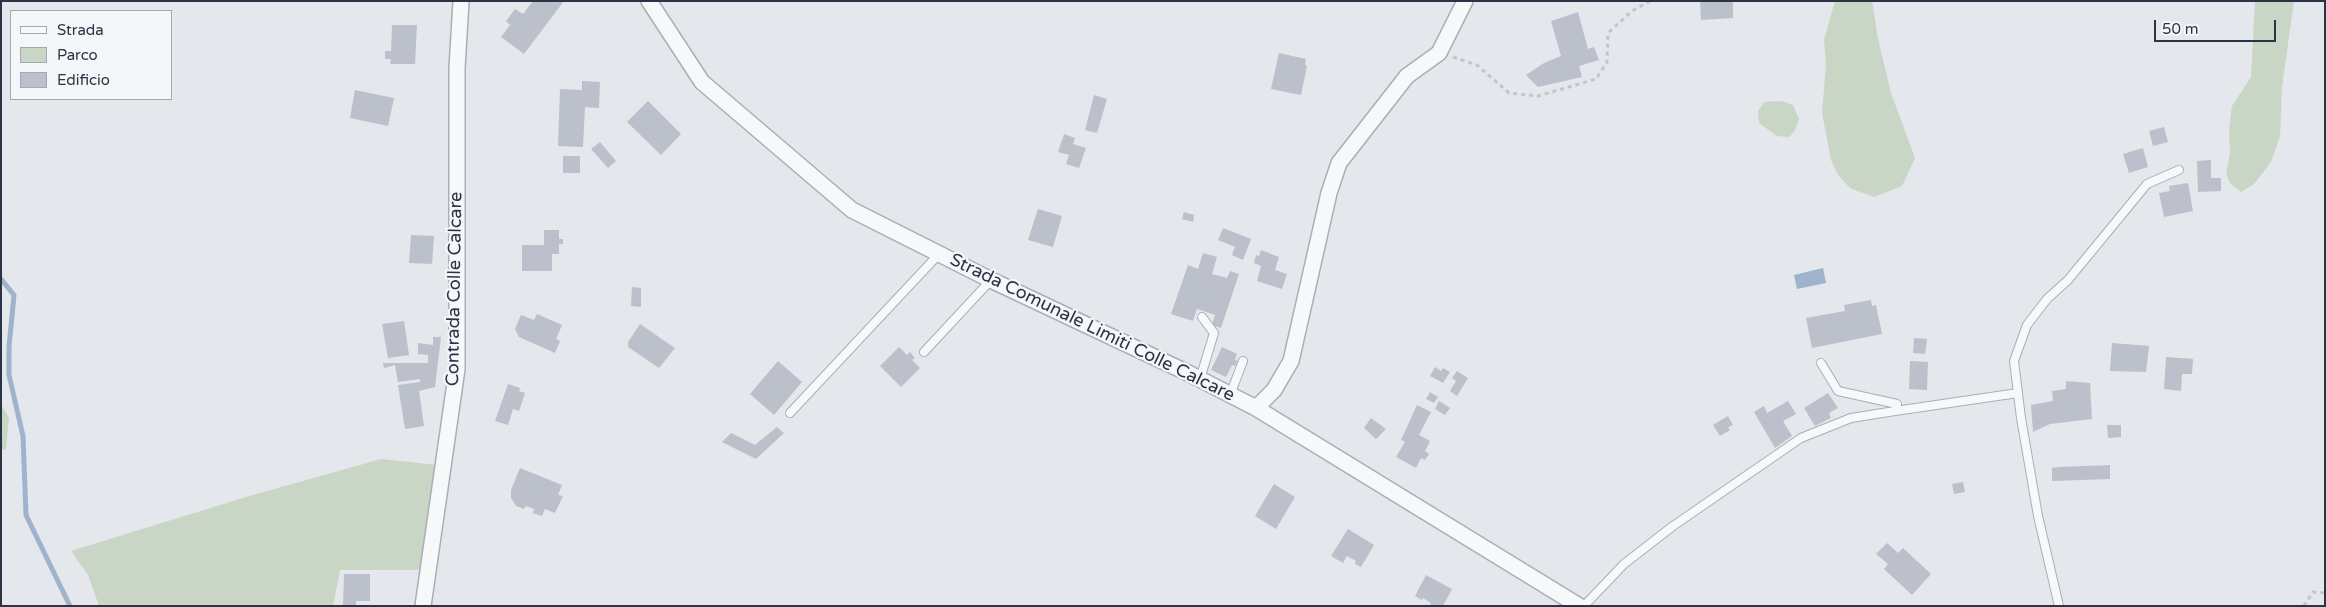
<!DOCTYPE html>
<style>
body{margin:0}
#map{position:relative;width:2326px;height:607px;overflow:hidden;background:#e4e7ec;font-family:"Varela Round",sans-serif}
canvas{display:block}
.frame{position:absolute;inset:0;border:2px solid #2b3445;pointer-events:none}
.legend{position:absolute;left:10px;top:10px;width:162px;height:90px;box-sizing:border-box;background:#f4f6f9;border:1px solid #a4a8b1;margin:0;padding:6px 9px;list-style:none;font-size:15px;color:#2b3445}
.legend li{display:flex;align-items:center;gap:10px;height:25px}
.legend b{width:25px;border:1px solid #a4a8b1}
.scale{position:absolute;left:2154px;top:20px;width:122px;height:22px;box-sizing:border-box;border:2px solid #2b3445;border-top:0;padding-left:6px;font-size:15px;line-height:18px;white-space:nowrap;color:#2b3445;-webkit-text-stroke:4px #f4f6f9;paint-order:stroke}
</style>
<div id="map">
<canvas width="2326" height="607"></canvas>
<div class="frame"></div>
<ul class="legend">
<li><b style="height:6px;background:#f7f8fa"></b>Strada</li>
<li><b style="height:14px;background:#c9d6c5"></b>Parco</li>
<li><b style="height:14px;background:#bbc0ca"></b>Edificio</li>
</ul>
<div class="scale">50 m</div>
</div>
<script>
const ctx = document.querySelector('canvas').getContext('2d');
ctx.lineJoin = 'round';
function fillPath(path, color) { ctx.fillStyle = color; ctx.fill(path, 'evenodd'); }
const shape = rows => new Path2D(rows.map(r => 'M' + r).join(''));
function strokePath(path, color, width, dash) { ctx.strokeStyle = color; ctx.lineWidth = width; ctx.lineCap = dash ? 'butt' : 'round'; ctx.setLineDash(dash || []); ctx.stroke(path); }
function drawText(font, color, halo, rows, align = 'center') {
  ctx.font = font + ' "Varela Round",sans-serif'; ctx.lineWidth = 4.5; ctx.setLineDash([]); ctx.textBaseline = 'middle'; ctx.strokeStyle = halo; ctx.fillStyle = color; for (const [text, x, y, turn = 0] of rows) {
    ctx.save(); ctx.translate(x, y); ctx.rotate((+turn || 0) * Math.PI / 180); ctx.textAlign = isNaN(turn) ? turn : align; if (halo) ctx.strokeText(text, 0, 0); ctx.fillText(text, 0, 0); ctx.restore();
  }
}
fillPath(shape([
 [1835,1,1872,1,1878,39,1891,93,1915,158,1902,186,1874,197,1850,188,1838,175,1831,160,1822,113,1826,65,1824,40],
 [2255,1,2294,1,2282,87,2280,136,2271,162,2254,184,2241,192,2230,183,2226,174,2230,153,2229,130,2232,106,2251,77],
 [1782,101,1793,105,1799,119,1794,132,1789,137,1777,136,1759,123,1758,111,1764,102],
 [1,404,9,418,6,449,1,450],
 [381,459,437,465,426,567,415,570,340,570,333,606,99,606,88,575,71,551,246,497]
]), '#c9d6c5');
fillPath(shape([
 [1823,268,1826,283,1797,289,1794,275]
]), '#9fb4cc');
strokePath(shape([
 [1,279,14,295,9,347,9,375,23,436,26,515,70,606]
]), '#9fb4cc', 5);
fillPath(shape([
 [533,1,564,1,524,54,501,37,510,25,506,21,515,9,523,14],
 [1700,1,1733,1,1733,18,1701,20],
 [1578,12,1588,49,1594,47,1599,60,1579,66,1582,77,1538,87,1526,75,1544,63,1561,56,1551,21],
 [392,25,417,25,415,64,390,64,391,59,385,59,385,51,391,51],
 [1279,53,1306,59,1305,65,1307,66,1301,95,1271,89],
 [582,81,600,82,599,108,585,107,583,147,558,146,560,89,582,90],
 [355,90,394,98,388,126,350,118],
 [1094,95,1107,99,1097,133,1085,130],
 [648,101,681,134,661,155,627,122],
 [2164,127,2168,142,2153,146,2149,131],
 [1064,134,1075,138,1073,144,1086,148,1079,168,1066,164,1069,155,1058,152],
 [600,142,616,161,608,168,591,149],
 [2143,148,2148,167,2129,173,2123,154],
 [563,156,580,156,580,173,563,173],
 [2211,160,2211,178,2221,178,2221,191,2198,192,2197,161],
 [2188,183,2193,211,2164,217,2159,193,2170,191,2169,186],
 [1038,209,1062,216,1053,247,1028,240],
 [1184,212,1194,215,1193,222,1182,219],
 [1223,228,1251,239,1243,260,1232,255,1235,247,1218,240],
 [544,230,559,230,559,239,563,239,563,244,559,244,559,254,552,254,552,271,522,271,522,245,544,245],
 [411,235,434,236,432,264,409,263],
 [1261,250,1279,257,1275,270,1287,274,1282,289,1257,281,1261,266,1254,263,1256,255,1259,256],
 [1203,253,1217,257,1212,274,1227,278,1230,271,1239,274,1221,328,1212,325,1215,315,1197,309,1193,321,1171,314,1188,265,1198,269],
 [632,287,641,288,641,307,631,306],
 [1871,300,1872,306,1876,305,1882,334,1812,348,1806,318,1845,311,1844,305],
 [537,314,562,325,556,339,560,341,555,353,519,337,515,329,521,315,534,320],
 [404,321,409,355,388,358,382,324],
 [640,324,675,348,659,368,628,347,628,342],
 [433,337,441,337,435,387,419,391,424,426,405,429,398,385,420,382,420,379,398,382,395,365,384,368,383,363,428,363,428,355,418,354,418,343,433,345],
 [1914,338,1927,339,1925,354,1913,353],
 [2112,343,2149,346,2146,372,2110,371],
 [899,347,907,355,910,352,915,358,912,360,920,368,901,387,880,366],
 [1222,347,1237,354,1235,360,1238,361,1235,366,1232,365,1226,377,1211,370],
 [2166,357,2193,359,2192,374,2182,374,2181,391,2164,389],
 [778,361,802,382,774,415,750,394],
 [1910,361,1928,362,1927,390,1909,389],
 [1435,367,1441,371,1443,368,1450,372,1443,383,1430,376],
 [1457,371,1468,378,1457,396,1450,391,1456,381,1452,378],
 [2066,381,2090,383,2092,419,2050,424,2033,432,2031,405,2053,401,2052,391,2066,389],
 [508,384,520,388,519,391,525,393,519,411,513,409,508,425,495,421],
 [1430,392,1438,397,1434,403,1426,399],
 [1828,393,1838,408,1829,413,1831,418,1815,426,1804,408],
 [1439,401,1450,408,1445,415,1435,409],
 [1788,401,1796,414,1783,421,1792,436,1775,448,1754,412,1764,406,1767,413],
 [1417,405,1431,412,1419,435,1430,441,1425,451,1429,454,1425,460,1421,458,1416,468,1396,457,1405,442,1401,440],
 [1728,416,1733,425,1728,427,1730,430,1720,436,1713,425],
 [1371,418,1386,429,1376,439,1364,428],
 [2107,425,2121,425,2121,437,2108,438],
 [777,427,784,433,756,459,722,442,731,433,755,445],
 [2110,465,2110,479,2052,481,2052,468,2059,467],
 [520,468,562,485,558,495,563,496,555,513,545,509,542,516,533,513,534,509,526,506,524,509,516,506,511,498,511,490],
 [1963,482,1965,492,1954,494,1952,484],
 [1274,484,1295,497,1276,529,1255,516],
 [1348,529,1374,545,1361,567,1355,564,1356,561,1347,556,1343,563,1331,556],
 [1887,543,1898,553,1903,548,1931,574,1912,595,1884,569,1888,564,1876,554],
 [344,574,370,574,370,601,356,601,356,606,343,606],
 [1426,575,1452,589,1443,606,1430,606,1431,603,1423,598,1422,600,1415,596]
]), '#bbc0ca');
const service = shape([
 [924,352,991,280],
 [1200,379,1214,333,1202,317],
 [1230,395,1243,361],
 [1895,411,2018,393],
 [790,413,939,254],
 [1584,606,1624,564,1673,526,1801,438,1851,418,1895,411,1897,404,1838,391,1821,363],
 [2059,606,2038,516,2021,418,2014,361,2027,325,2047,299,2068,280,2147,184,2179,170]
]);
const minor = shape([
 [649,1,702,82,852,210,991,280,1188,373,1256,408,1579,606],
 [1256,408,1274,390,1291,361,1329,193,1339,163,1407,76,1439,53,1465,1],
 [423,606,457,369,457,68,461,1]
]);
strokePath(service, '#a9aeb7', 10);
strokePath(minor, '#a9aeb7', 18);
strokePath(shape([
 [1453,57,1477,65,1509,93,1538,96,1596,79,1607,62,1608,33,1632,11,1650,1],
 [2304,606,2313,592,2325,593]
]), '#c2c5cb', 3, [4, 4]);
strokePath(service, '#f7f8fa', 8);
strokePath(minor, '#f7f8fa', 15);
drawText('18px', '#2b3445', '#f4f6f9', [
 ["Contrada Colle Calcare",455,289,-89],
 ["Strada Comunale Limiti Colle Calcare",1092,328,26]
]);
</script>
